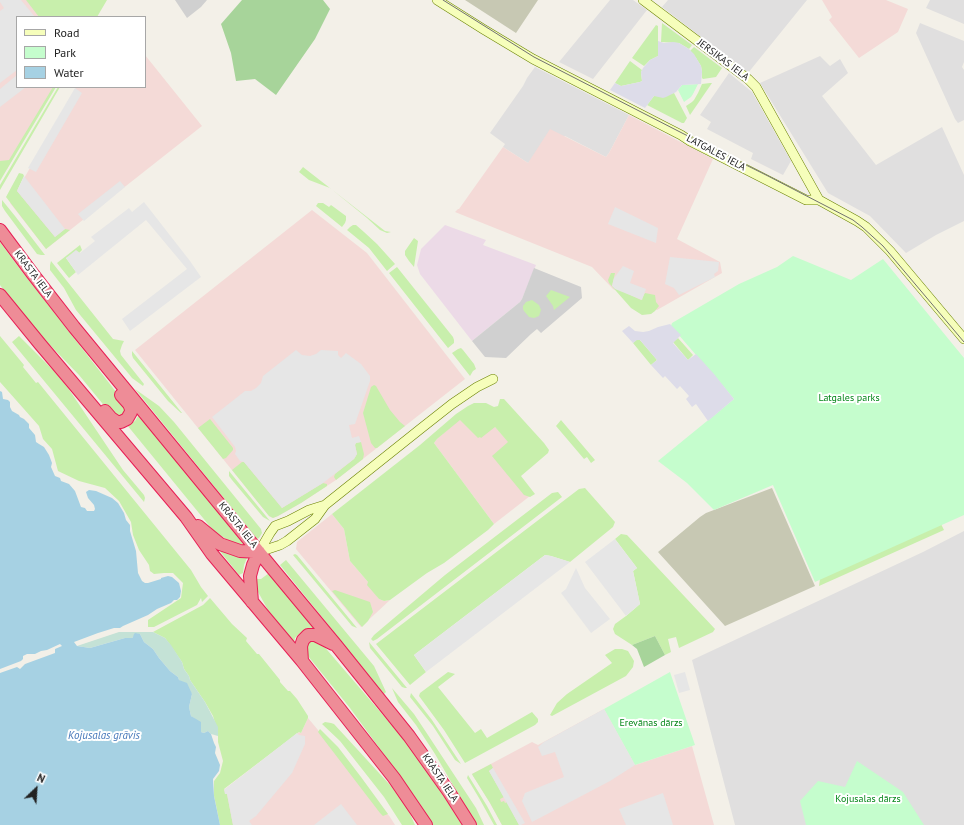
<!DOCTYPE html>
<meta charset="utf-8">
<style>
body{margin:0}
#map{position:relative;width:964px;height:825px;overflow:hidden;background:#f3f0e8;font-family:"PT Sans",sans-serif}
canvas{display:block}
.legend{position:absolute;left:16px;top:16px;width:130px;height:72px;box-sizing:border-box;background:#fff;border:1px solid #a7a7a7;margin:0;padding:5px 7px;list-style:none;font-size:12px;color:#222}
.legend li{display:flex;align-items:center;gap:8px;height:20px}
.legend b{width:20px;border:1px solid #a7a7a7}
.north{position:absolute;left:16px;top:769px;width:40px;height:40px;-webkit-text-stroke:3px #fff;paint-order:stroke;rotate:25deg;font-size:11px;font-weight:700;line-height:16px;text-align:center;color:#222}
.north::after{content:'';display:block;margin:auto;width:14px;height:18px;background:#222;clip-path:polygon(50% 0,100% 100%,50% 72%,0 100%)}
</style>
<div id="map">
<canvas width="964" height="825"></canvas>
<ul class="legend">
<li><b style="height:5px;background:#f6febb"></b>Road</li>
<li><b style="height:11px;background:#c5fdcd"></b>Park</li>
<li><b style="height:11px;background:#a6d1e3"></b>Water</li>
</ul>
<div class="north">N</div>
</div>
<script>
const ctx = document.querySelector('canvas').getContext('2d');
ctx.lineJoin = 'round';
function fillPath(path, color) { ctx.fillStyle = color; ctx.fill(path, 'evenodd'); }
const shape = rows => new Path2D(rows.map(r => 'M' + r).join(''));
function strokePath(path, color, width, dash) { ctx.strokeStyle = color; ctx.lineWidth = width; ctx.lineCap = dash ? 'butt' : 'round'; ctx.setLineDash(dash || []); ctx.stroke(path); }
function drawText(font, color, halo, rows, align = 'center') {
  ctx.font = font + ' "PT Sans",sans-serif'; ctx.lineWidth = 4; ctx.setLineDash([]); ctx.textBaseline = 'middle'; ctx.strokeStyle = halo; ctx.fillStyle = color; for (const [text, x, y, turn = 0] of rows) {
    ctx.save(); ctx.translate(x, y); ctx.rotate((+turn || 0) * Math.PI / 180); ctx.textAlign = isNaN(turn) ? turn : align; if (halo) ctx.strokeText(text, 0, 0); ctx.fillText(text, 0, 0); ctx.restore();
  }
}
fillPath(shape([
 [610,0,633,0,647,10,593,79,559,62],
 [668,0,807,0,748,73,662,7],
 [930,0,964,0,964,24,926,8],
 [920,23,964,41,964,62,962,67,964,70,964,120,958,123,955,119,916,33],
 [820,56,830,66,840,59,848,73,822,96,876,165,942,127,964,175,964,221,936,235,906,253,870,216,828,193,760,83],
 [535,67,629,115,609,153,606,157,565,136,528,163,503,147,505,144,490,133,523,86,527,78],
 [729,73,752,92,791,161,783,175,751,159,753,153,707,129,711,122,700,115],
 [964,531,964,825,735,825,692,660,923,552]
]), '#e0dfdf');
fillPath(shape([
 [0,0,28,0,40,17,17,17,17,87,54,87,7,169,0,170],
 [822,0,886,0,908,9,898,32,859,58,829,20,832,17],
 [145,55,202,126,46,249,10,203,76,87,145,87],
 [629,115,713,159,677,239,720,262,722,273,657,310,613,289,592,267,455,212,458,209,459,209,503,147,528,163,550,129,606,157,609,153],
 [312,210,367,253,465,379,336,480,301,503,278,516,273,518,269,516,135,350],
 [460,418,494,426,509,442,495,455,530,496,494,524,434,443,437,439],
 [332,514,344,529,350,561,368,582,379,599,384,601,390,600,361,627,296,549,297,542],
 [604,709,635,765,692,746,714,825,502,825,490,803,472,774,532,742,538,745],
 [308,718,390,817,395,825,232,825,224,790,299,732,301,733]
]), '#f4dad7');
fillPath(shape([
 [445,225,486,240,483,245,536,265,522,299,520,302,472,341,420,274,417,265,421,249]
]), '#ecdae7');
fillPath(shape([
 [175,0,207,0,201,7,187,18],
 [534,268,581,287,582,298,541,333,537,329,531,334,506,358,485,357,472,341,520,302,522,299]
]), '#d0d0d0');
fillPath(shape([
 [465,0,538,0,516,33],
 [772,488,815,586,725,626,658,552,700,517,706,513]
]), '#c7c8b3');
fillPath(shape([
 [26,0,107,0,97,17,39,17],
 [662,23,692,45,689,49,679,43,661,42],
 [656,25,658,26,658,56,650,60,644,66,632,58],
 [694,47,722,68,716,77,703,79,702,78,702,72,701,66,696,58,690,51],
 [630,61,642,70,641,72,642,81,640,82,621,86,615,83],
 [712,83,690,115,686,106,692,102,694,100,698,93,702,84,710,83],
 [53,87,56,87,0,181,0,161,9,160],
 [58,87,60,87,0,190,0,185],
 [674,93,687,118,684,123,682,123,647,105,654,96],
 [303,167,385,231,391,232,387,233,380,230,367,218,330,188,309,180,299,172],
 [19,173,23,174,24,176,17,191,55,237,65,229,70,230,46,249,6,197],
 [2,200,15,216,45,255,41,255,37,254,5,211,2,206],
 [318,203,323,203,329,207,331,205,346,216,346,220,345,223,342,227,316,206],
 [353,225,356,225,364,232,377,244,395,264,387,271,369,248,347,230,350,227],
 [414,238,418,241,414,267,409,261,405,255,405,251],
 [0,242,20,269,120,397,125,407,125,411,123,414,119,416,115,416,111,414,79,375,47,342,18,309,0,285],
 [80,245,82,250,79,253,66,258,76,272,69,278,57,263],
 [51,261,113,339,124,341,122,345,120,351,121,355,144,384,143,386,132,378,128,373,76,310,64,288,50,270,50,265],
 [397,267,453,337,454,340,454,343,448,348,389,273],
 [611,273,615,273,612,286,641,300,645,293,655,295,656,302,659,306,655,311,651,314,642,315,631,308,609,283,608,280],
 [551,290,570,297,554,310,553,306,546,296],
 [532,300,539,305,541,310,539,316,534,318,529,317,524,311,523,309,523,306,526,302],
 [0,336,24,365,23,367,36,383,38,382,191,570,201,587,208,596,202,602,201,598,197,605,154,627,148,627,148,620,181,598,183,583,173,573,164,573,154,574,150,571,149,565,139,550,133,535,131,522,119,501,105,488,79,481,58,471,52,449,43,439,39,426,0,382],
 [19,336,54,371,68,388,123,470,144,495,145,498,144,502,12,342],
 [678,338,693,355,688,360,673,342],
 [637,339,640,340,657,360,651,365,633,343],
 [461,348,463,350,474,364,476,369,473,371,470,376,452,353,458,349],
 [132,351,182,413,181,413,168,401,133,358,132,355],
 [374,385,376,386,390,410,400,422,405,426,377,448,375,448,371,443,363,413,371,387],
 [135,389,159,406,174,422,261,529,262,533,259,538,257,539],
 [500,399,504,399,544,443,549,450,548,453,521,476,535,494,530,497,524,495,492,456,508,442,495,427,481,438,480,437,478,438,460,420,437,439,434,443,494,524,488,530,444,563,427,573,390,600,384,601,379,599,367,585,368,582,350,561,344,529,332,514,420,445,456,414,468,406,474,403,486,403,494,407,498,406],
 [140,413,247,545,243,545,231,542,218,534,212,529,127,425,135,421],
 [210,419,233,448,233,450,226,458,223,459,198,428],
 [561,420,595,460,591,463,587,457,584,459,556,426],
 [361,442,364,454,363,459,336,480,334,477,335,474,354,459,357,454,355,445,356,443],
 [242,462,244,462,282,508,323,483,327,484,327,486,301,503,278,516,273,518,269,516,232,470],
 [229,471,270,521,263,517,232,480,229,476],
 [585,488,615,522,613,527,570,562,551,556,545,555,414,655,426,672,410,685,376,644,579,489],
 [558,492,562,497,377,639,373,641,371,639,374,635,445,575,552,493],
 [940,522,944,530,819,586,821,571],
 [621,534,627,535,715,629,713,632,679,648,676,637,668,639,671,652,665,655,655,636,632,645,615,634,613,629,615,624,626,616,640,604,633,571,637,568,615,539],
 [219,550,247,558,244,565,243,573,239,575],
 [295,554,297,555,357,628,352,626,293,555],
 [286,560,374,666,386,692,384,694,280,565],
 [269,573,300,609,316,631,310,628,305,629,299,634,295,638,294,643,268,610,257,590,255,579,261,579],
 [335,590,370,602,373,612,368,621,362,627,332,591],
 [210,598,232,624,247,638,246,641,257,654,259,654,280,680,280,682,288,691,290,691,297,699,308,716,308,718,301,733,299,732,224,789,227,794,233,825,220,825,216,805,214,796,214,781,220,773,223,761,218,742,218,733,213,716,205,702,190,680,189,676,184,669,182,662,165,638,153,632,203,605],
 [311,639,322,644,401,736,421,760,462,825,433,825,418,801,350,708,308,656,306,647,308,641],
 [369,642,407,688,405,688,402,687,370,648],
 [615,649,622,649,628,651,634,661,633,667,626,676,552,716,550,715,557,703,567,694,612,663,605,655],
 [448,672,455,674,438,687,475,733,481,729,487,738,532,712,538,719,538,722,535,725,465,763,444,730,419,696,420,693],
 [392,688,414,714,426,732,476,808,484,825,476,825,435,754,416,725,398,702],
 [411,693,432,720,461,764,455,760,433,726,410,697],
 [325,722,331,723,334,724,390,785,407,807,415,825,402,825,384,797,340,741,322,724],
 [320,729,338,747,361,777,388,814,383,816,380,813,318,732],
 [491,764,493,768,489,771,504,797,500,799,501,802,504,801,505,803,507,802,519,825,502,825,490,803,473,776,472,774],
 [468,775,487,806,497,825,494,825,479,798,467,778]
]), '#c8efac');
fillPath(shape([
 [242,0,323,0,330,9,315,39,276,95,255,79,236,81,231,53,221,24],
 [655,636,665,655,644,667,637,649,632,645]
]), '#a7d49a');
fillPath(shape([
 [119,632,153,632,165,638,171,645,182,662,184,669,189,676,190,680,205,702,218,727,218,736,211,734,208,731,204,733,201,732,196,720,191,716,189,707,192,694,179,680,178,677,170,671,159,658,153,649,144,642,140,634,133,637,132,638,125,638,90,648,77,646]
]), '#c4e2d6');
fillPath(shape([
 [698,84,693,94,691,97,684,102,678,90,682,85],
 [793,256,851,280,883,259,964,358,964,515,815,582,773,485,714,510,687,483,658,461,734,399,671,326,672,323,739,284,777,267],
 [670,672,695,745,635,765,604,709],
 [857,761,903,792,924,825,806,825,800,801,818,781,845,787]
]), '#c5fdcd');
fillPath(shape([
 [0,0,21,0,35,17,17,17,17,70,0,83,0,11,4,8,0,2],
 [17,75,17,87,26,87,0,107,0,89],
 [75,88,82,93,36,172,28,168],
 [24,176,65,229,55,237,17,191],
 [120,181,125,187,84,221,78,214],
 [144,202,190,261,201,277,130,331,122,319,187,269,146,220,78,275,66,258,76,250,80,253,95,241,91,237,129,208,132,212],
 [615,207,658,228,656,243,608,224],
 [670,257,719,262,718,271,714,274,715,277,679,295,674,288,665,284],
 [623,266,634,271,630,283,646,289,642,300,615,289,612,286,614,278],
 [296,350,302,355,310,356,316,354,321,350,338,351,338,355,341,358,346,353,361,364,370,376,370,381,355,424,349,425,352,438,359,436,361,442,356,443,355,445,357,454,354,459,323,483,282,508,244,462,240,461,235,454,236,451,235,447,212,417,245,391,251,391,256,388,261,383,263,376],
 [615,539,637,568,633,571,640,604,626,616,585,562],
 [545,555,551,556,570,562,426,672,414,655],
 [576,568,585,588,610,619,591,633,561,593,566,589],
 [685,672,690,690,679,693,674,675],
 [604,709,635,765,610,781,532,822,522,801,525,793,564,777,555,752,542,756,538,747,544,742],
 [297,733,299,735,305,736,305,744,292,773,256,816,249,821,252,825,233,825,227,794,225,794,224,790],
 [493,768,525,823,521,825,519,825,489,771],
 [663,793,673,825,626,825,619,809],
 [341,804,357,825,314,825]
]), '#e6e6e6');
fillPath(shape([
 [658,41,664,43,673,42,679,43,689,49,694,54,701,66,702,72,701,84,682,85,676,92,666,97,663,98,654,96,645,108,610,90,615,83,621,86,640,82,642,81,641,72,643,68,650,60,658,56],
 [670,324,681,335,673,343,688,360,696,354,714,374,734,399,708,421,696,404,692,407,686,399,689,396,680,386,677,389,665,376,663,378,651,365,657,360,640,340,637,340,633,343,622,331,629,326,635,331,643,332,649,331,658,327]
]), '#dddce9');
fillPath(shape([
 [0,391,2,392,3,399,8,400,10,402,10,407,12,411,19,415,20,417,24,419,29,424,29,428,35,435,36,442,39,444,44,447,49,455,52,463,51,467,55,476,60,478,61,481,69,484,75,491,81,507,85,508,87,511,94,511,95,509,94,505,88,498,86,492,89,490,96,491,112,498,118,503,124,513,126,520,130,525,130,531,136,551,138,573,142,581,145,583,148,583,161,579,161,578,168,576,172,577,179,583,181,591,180,597,177,600,174,600,171,603,157,609,148,615,123,626,120,628,114,628,98,633,74,642,77,646,90,648,125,638,132,638,133,637,134,634,135,633,140,634,144,642,153,649,159,658,170,671,178,677,179,680,187,683,192,694,189,707,191,716,201,722,201,732,204,733,208,731,211,734,214,743,216,747,215,753,220,765,219,771,213,779,214,796,220,825,0,825,0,673,17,667,20,669,25,664,55,653,55,649,62,646,60,644,47,650,41,651,35,654,27,654,23,656,23,659,21,661,0,669]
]), '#a6d1e3');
const secondary = shape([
 [437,0,483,29,533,59,681,135,690,141,806,200,819,200,857,221,866,227,890,251,964,339],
 [643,0,748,79,756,87,819,200],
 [259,552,280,545,287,541,315,519,325,505,419,430,452,404,477,387,493,379],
 [259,552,270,533,275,526,288,521,309,510,325,505]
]);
const highway = shape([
 [0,230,32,273,74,327,272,568,336,645,409,736,449,792,470,825],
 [0,295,40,344,186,517,212,554,302,661,394,778,426,825],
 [105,411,111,418,117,422,121,422,127,419,131,412,131,409,129,404,121,395],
 [198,526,220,544,240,551,259,552],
 [252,602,250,576,253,565,259,552],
 [302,661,301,646,303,640,308,635,315,635,333,644]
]);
strokePath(secondary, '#6a8200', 10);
strokePath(highway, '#e81e55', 14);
strokePath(secondary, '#f6febb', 9);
strokePath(highway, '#ee8c97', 12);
strokePath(shape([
 [443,0,534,57,682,133,768,176,853,220,862,227,883,246,964,342]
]), '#707070', 1);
drawText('10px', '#222', '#fff', [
 ["JERSIKAS IELA",723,60,37],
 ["LATGALES IELA",716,153,28],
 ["KRASTA IELA",33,274,53],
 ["KRASTA IELA",238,525,51],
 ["KRASTA IELA",440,778,56]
]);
drawText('10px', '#058619', '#fff', [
 ["Latgales parks",849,398],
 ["Erevānas dārzs",651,723],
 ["Kojusalas dārzs",868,799]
]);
drawText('italic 11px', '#4678ba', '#fff', [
 ["Kojusalas grāvis",104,736]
]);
</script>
